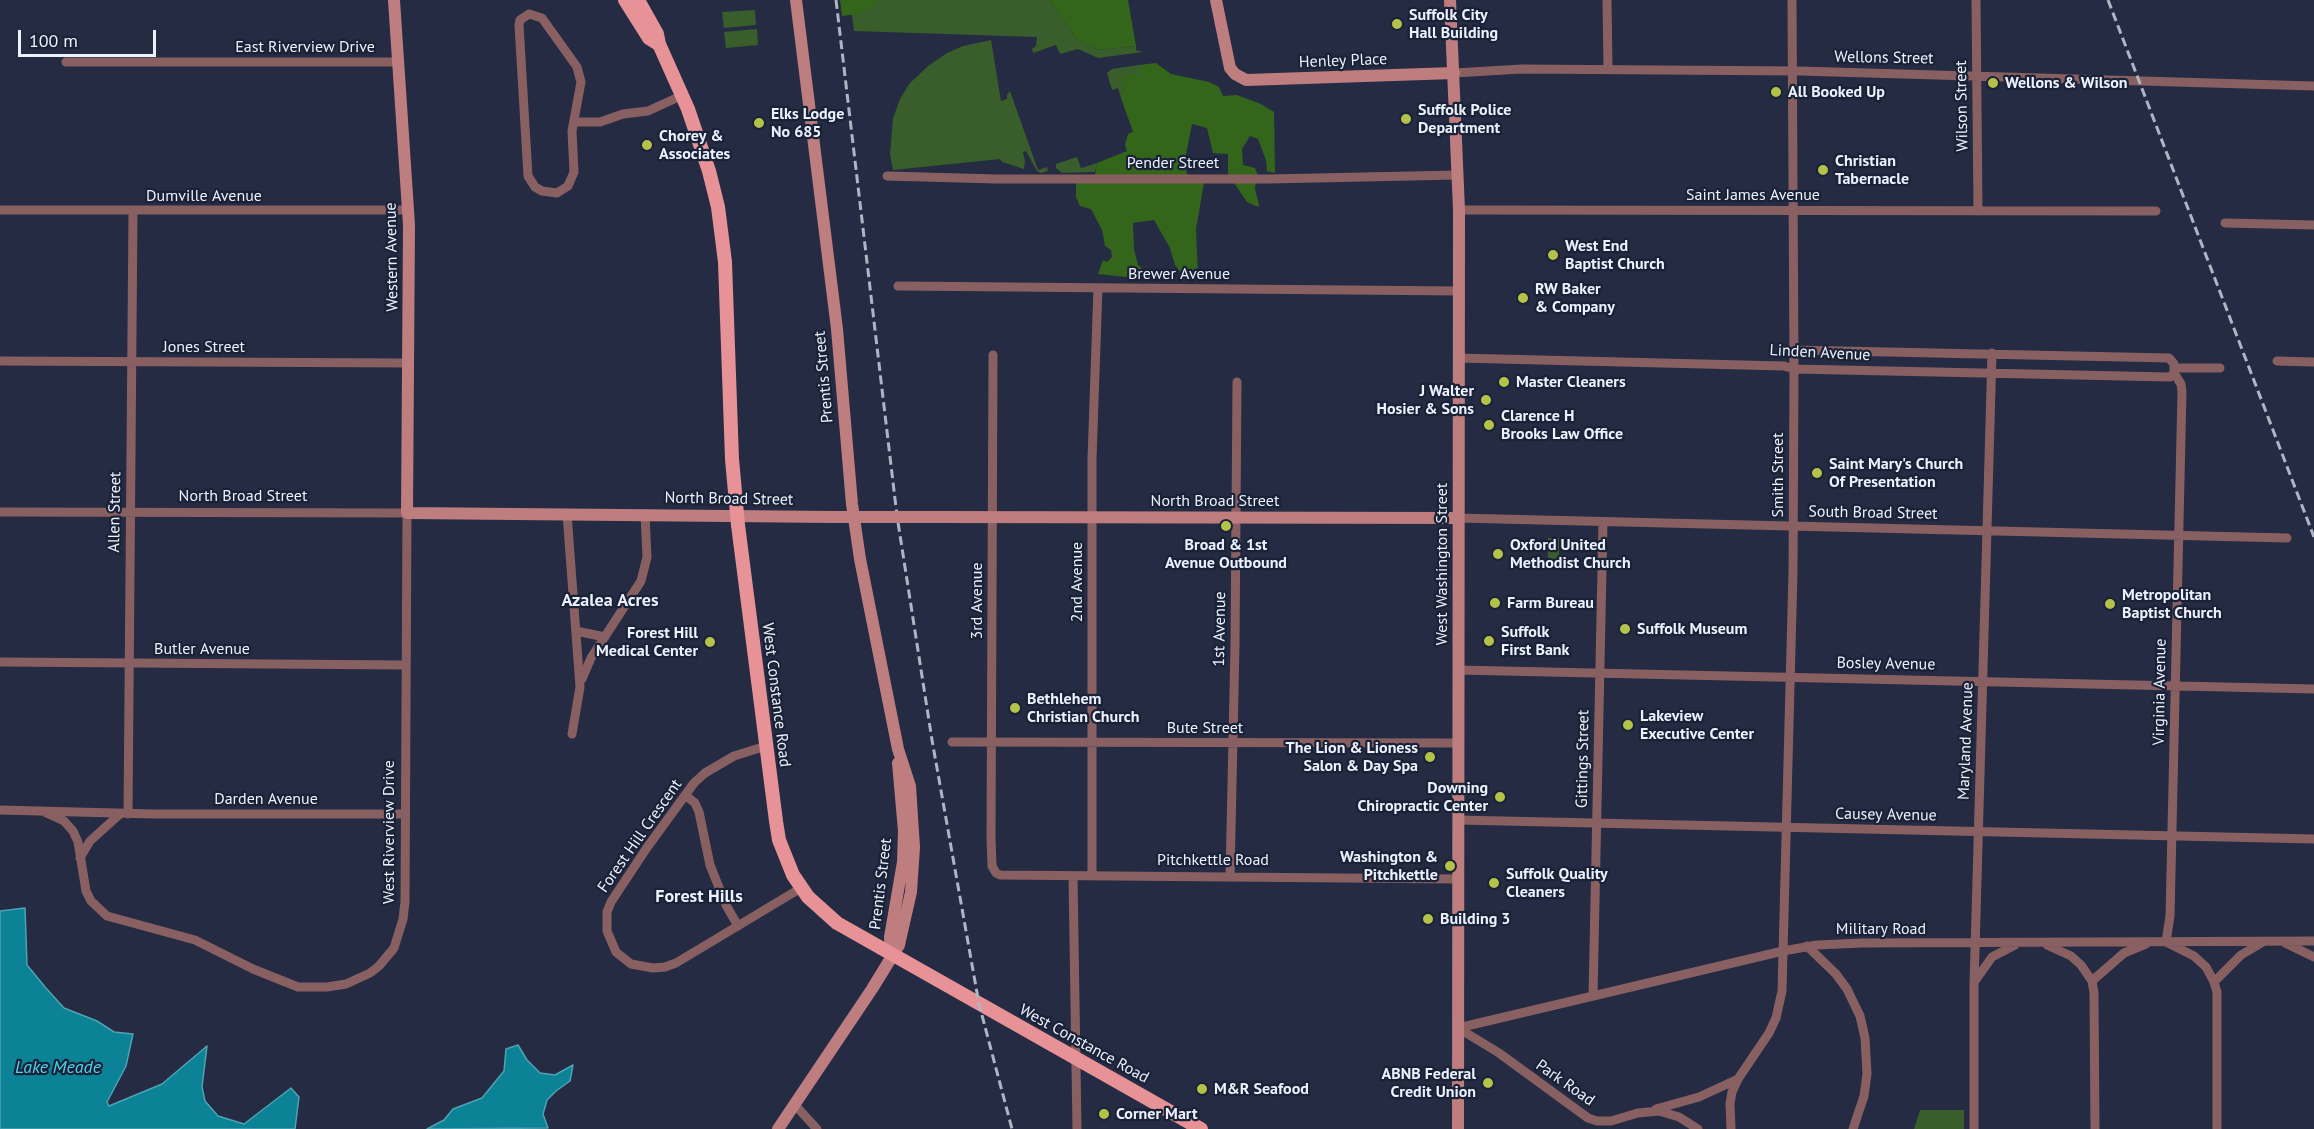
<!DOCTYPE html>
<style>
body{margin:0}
#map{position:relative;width:2314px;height:1129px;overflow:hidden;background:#242b42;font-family:"PT Sans",sans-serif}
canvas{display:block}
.scale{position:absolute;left:18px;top:30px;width:138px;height:27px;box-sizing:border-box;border:3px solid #ecf1fd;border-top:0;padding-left:8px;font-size:18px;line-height:21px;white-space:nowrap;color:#ecf1fd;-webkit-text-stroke:4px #1a2237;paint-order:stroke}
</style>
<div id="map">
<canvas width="2314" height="1129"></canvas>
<div class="scale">100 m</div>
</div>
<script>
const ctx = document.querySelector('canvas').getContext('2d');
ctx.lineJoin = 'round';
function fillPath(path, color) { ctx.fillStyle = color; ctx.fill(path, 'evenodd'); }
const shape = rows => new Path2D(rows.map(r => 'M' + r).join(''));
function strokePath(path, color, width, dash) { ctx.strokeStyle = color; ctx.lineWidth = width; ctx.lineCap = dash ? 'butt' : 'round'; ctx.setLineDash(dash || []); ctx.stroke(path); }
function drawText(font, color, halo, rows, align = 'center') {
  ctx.font = font + ' "PT Sans",sans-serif'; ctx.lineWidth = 4.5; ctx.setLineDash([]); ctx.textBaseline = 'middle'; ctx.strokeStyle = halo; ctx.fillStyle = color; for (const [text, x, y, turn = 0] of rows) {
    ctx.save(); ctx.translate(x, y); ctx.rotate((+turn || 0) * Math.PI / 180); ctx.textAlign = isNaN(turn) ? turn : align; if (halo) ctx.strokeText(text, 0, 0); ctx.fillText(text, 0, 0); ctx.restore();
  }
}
fillPath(shape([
 [850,0,1049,0,1076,38,1082,42,1098,50,1136,46,1136,50,1143,52,1098,58,1078,49,1060,54,1056,45,1033,53,1032,49,1036,46,1037,37,854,31],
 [755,10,756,25,724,28,722,12],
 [757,29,758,45,726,48,724,32],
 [991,40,1001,101,1007,99,1007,95,1010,91,1038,170,1047,167,1048,171,1041,173,1037,171,1026,151,1023,152,1025,161,1024,169,1002,162,1000,159,893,170,890,154,893,118,900,99,910,83,928,66,947,53,963,46],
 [1139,65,1139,75,1123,88,1121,98,1118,88,1112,90,1107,73,1112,69],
 [1077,157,1081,168,1097,163,1095,172,1062,173,1056,168,1056,164],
 [1548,538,1559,538,1559,562,1548,562],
 [1920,1110,1964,1110,1964,1129,1914,1129]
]), '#3a5d2c');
fillPath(shape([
 [840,0,878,0,876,5,859,14,842,16],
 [1049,0,1128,0,1136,46,1098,50,1082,42,1076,38],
 [1156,63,1171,74,1209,82,1219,87,1223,96,1237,95,1261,104,1274,112,1275,173,1267,171,1266,160,1258,139,1250,136,1242,149,1243,165,1255,168,1257,173,1255,189,1259,205,1258,207,1247,202,1228,174,1228,154,1213,153,1207,128,1192,124,1184,165,1190,182,1204,183,1196,229,1198,275,1192,277,1183,275,1175,265,1170,248,1154,220,1133,223,1134,249,1138,265,1146,272,1145,279,1098,274,1103,260,1107,262,1112,257,1111,250,1105,246,1102,230,1091,209,1080,206,1076,197,1076,181,1094,181,1097,163,1127,151,1125,145,1128,134,1133,132,1121,98,1123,88,1121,81,1129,74,1139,75,1139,65]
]), '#33661b');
const water = shape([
 [25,908,27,965,45,987,64,1008,97,1021,114,1032,133,1034,126,1066,107,1102,109,1106,162,1084,207,1046,202,1087,205,1101,218,1116,244,1124,291,1088,299,1097,295,1129,0,1129,0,911,25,908],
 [518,1045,527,1060,540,1073,555,1075,573,1065,570,1081,556,1091,547,1100,543,1114,548,1128,427,1129,444,1120,453,1109,482,1098,504,1071,506,1049,518,1045]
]);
fillPath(water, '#0b8295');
strokePath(water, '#4ea3b4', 1.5);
strokePath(shape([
 [1607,0,1608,69],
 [1976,0,1978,211],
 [529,14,542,18,577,67,581,82,572,131,574,172,568,186,557,193,542,191,535,187,528,176,519,25,520,20,529,14],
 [66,62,399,62],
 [1454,73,1522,69,1799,71,2314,86],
 [574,122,600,122,623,114,648,111,683,95],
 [887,176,997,179,1269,179,1458,175],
 [0,210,408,210],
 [1459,210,2156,211],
 [2225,223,2314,225],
 [898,286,1459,291],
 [993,355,991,838,992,866,996,873,1000,875,1457,879],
 [1458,358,1784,366,1794,369,2170,377,2174,373,2174,364,2169,358,1794,350],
 [0,361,408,363],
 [2277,361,2314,362],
 [2174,368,2220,368],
 [2174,373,2181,384,2182,392,2170,916,2166,942,2194,956,2206,967,2214,982,2217,992,2217,1129],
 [0,512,407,513,405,902,403,919,394,948,379,966,370,973,346,984,327,987,298,987,253,969,195,940,107,916,91,901,86,891,78,842,73,831,64,821,42,811],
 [567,514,580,687,572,734],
 [1458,518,2287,538],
 [576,631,605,637],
 [0,662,405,665],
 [1458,670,2314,689],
 [582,679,591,658,641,581,647,557,645,514],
 [952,742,1458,743],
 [766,746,734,756,705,773,694,783,646,849,611,902,607,912,607,931,616,952,631,964,653,968,665,967,676,963,801,888],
 [685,795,695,803,699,812,710,865,726,905,738,926],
 [0,810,154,814,404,814],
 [128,814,133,211],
 [1458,820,2314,839],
 [80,858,90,841,120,814],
 [1073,876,1077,1129],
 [1092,876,1092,459,1098,288],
 [1230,877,1235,645,1237,382],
 [2285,943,2314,957],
 [2047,945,2071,956,2081,965,2092,981,2094,993,2095,1129],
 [1807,946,1836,974,1847,989,1860,1016,1865,1038,1867,1074,1864,1096,1853,1129],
 [1975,981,1992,957,2015,945],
 [2092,981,2124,953,2146,944],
 [2214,982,2241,955,2263,942],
 [1593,996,1603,522],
 [1458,1028,1783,951,1817,945,1862,943,2314,941],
 [1458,1028,1499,1053,1588,1118,1597,1121,1611,1121,1638,1113,1659,1111,1679,1117,1698,1129],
 [795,1105,817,1129],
 [1656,1109,1699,1097,1738,1079],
 [1731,1129,1730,1104,1732,1092,1738,1079,1769,1033,1776,1018,1782,991,1793,572,1794,369,1792,0],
 [1974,1129,1974,985,1992,353]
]), '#896062', 9);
strokePath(shape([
 [394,0,409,225,407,513,834,517],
 [1216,0,1230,68,1235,74,1246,80,1454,73],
 [1450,0,1459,210,1458,1129],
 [938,517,1458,518],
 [891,955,890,937,903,862,904,831,898,763],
 [778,1129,872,989,899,945,911,892,914,847,910,786,898,749,860,559,852,504,837,329,796,0]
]), '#be7d7f', 12);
strokePath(shape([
 [625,0,649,38,657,43],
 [638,0,657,34,659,44,688,109,709,171,718,207,725,262,732,459,738,525,776,821,779,840,793,875,808,897,837,923,1201,1129]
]), '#e69296', 14);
strokePath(shape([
 [836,0,897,516,932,740,979,1004,1012,1129],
 [2108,0,2314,537]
]), '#afb5c4', 3, [9, 4.5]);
strokePath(shape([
 [834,517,938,517]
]), '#be7d7f', 12);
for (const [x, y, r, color] of [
 [1397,24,6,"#b5c24a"],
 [1993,83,6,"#b5c24a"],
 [1776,92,6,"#b5c24a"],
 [1406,119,6,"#b5c24a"],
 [759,123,6,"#b5c24a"],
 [647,145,6,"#b5c24a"],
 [1823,170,6,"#b5c24a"],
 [1553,255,6,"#b5c24a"],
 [1523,298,6,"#b5c24a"],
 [1504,382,6,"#b5c24a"],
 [1486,400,6,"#b5c24a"],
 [1489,425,6,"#b5c24a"],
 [1817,473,6,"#b5c24a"],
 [1226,526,6,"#b5c24a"],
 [1498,554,6,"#b5c24a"],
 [1495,603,6,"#b5c24a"],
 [2110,604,6,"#b5c24a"],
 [1625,629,6,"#b5c24a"],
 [1489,641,6,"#b5c24a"],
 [710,642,6,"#b5c24a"],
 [1015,708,6,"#b5c24a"],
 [1628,725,6,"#b5c24a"],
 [1430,757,6,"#b5c24a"],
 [1500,797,6,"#b5c24a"],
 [1450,866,6,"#b5c24a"],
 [1494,883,6,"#b5c24a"],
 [1428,919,6,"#b5c24a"],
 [1488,1083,6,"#b5c24a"],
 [1202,1089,6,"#b5c24a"],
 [1104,1114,6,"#b5c24a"]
]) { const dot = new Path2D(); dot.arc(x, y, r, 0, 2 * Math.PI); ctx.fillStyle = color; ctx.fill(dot); strokePath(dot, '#1a2237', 2); }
drawText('bold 16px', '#ecf1fd', '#1a2237', [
 ["Suffolk City",1409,15],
 ["Hall Building",1409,33],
 ["Wellons & Wilson",2005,83],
 ["All Booked Up",1788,92],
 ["Suffolk Police",1418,110],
 ["Department",1418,128],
 ["Elks Lodge",771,114],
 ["No 685",771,132],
 ["Chorey &",659,136],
 ["Associates",659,154],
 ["Christian",1835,161],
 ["Tabernacle",1835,179],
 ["West End",1565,246],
 ["Baptist Church",1565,264],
 ["RW Baker",1535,289],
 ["& Company",1535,307],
 ["Master Cleaners",1516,382],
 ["J Walter",1474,391,"right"],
 ["Hosier & Sons",1474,409,"right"],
 ["Clarence H",1501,416],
 ["Brooks Law Office",1501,434],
 ["Saint Mary's Church",1829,464],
 ["Of Presentation",1829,482],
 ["Broad & 1st",1226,545,"center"],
 ["Avenue Outbound",1226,563,"center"],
 ["Oxford United",1510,545],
 ["Methodist Church",1510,563],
 ["Metropolitan",2122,595],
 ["Baptist Church",2122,613],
 ["Farm Bureau",1507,603],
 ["Suffolk Museum",1637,629],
 ["Suffolk",1501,632],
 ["First Bank",1501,650],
 ["Forest Hill",698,633,"right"],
 ["Medical Center",698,651,"right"],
 ["Bethlehem",1027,699],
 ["Christian Church",1027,717],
 ["Lakeview",1640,716],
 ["Executive Center",1640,734],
 ["The Lion & Lioness",1418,748,"right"],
 ["Salon & Day Spa",1418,766,"right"],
 ["Downing",1488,788,"right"],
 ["Chiropractic Center",1488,806,"right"],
 ["Washington &",1438,857,"right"],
 ["Pitchkettle",1438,875,"right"],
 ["Suffolk Quality",1506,874],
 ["Cleaners",1506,892],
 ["Building 3",1440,919],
 ["ABNB Federal",1476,1074,"right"],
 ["Credit Union",1476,1092,"right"],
 ["M&R Seafood",1214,1089],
 ["Corner Mart",1116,1114]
], 'left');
drawText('16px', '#ecf1fd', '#1a2237', [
 ["East Riverview Drive",305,47],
 ["Wellons Street",1884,58,1],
 ["Henley Place",1343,61,-2],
 ["Wilson Street",1962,106,-91],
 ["Pender Street",1173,163],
 ["Saint James Avenue",1753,195],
 ["Dumville Avenue",204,196],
 ["Western Avenue",392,257,-91],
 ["Brewer Avenue",1179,274],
 ["Jones Street",204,347],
 ["Linden Avenue",1820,353,3],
 ["Prentis Street",824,377,-95],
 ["Smith Street",1778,475,-90],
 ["North Broad Street",243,496],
 ["North Broad Street",729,499,1],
 ["North Broad Street",1215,501],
 ["Allen Street",115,512,-89],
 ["South Broad Street",1873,513,1],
 ["West Washington Street",1442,564,-90],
 ["2nd Avenue",1077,582,-90],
 ["3rd Avenue",977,601,-90],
 ["1st Avenue",1220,629,-89],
 ["Butler Avenue",202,649],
 ["Bosley Avenue",1886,664,1],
 ["Virginia Avenue",2160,692,-89],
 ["West Constance Road",776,695,83],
 ["Bute Street",1205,728],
 ["Maryland Avenue",1966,741,-88],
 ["Gittings Street",1583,759,-89],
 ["Darden Avenue",266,799],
 ["Causey Avenue",1886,815,1],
 ["West Riverview Drive",389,832,-90],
 ["Forest Hill Crescent",640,836,-55],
 ["Pitchkettle Road",1213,860],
 ["Prentis Street",881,884,-83],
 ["Military Road",1881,929],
 ["West Constance Road",1084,1044,29],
 ["Park Road",1565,1083,35]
]);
drawText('bold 18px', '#ecf1fd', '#1a2237', [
 ["Azalea Acres",610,601],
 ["Forest Hills",699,897]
]);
drawText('italic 18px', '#4dd3ed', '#1a2237', [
 ["Lake Meade",58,1068]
]);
</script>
